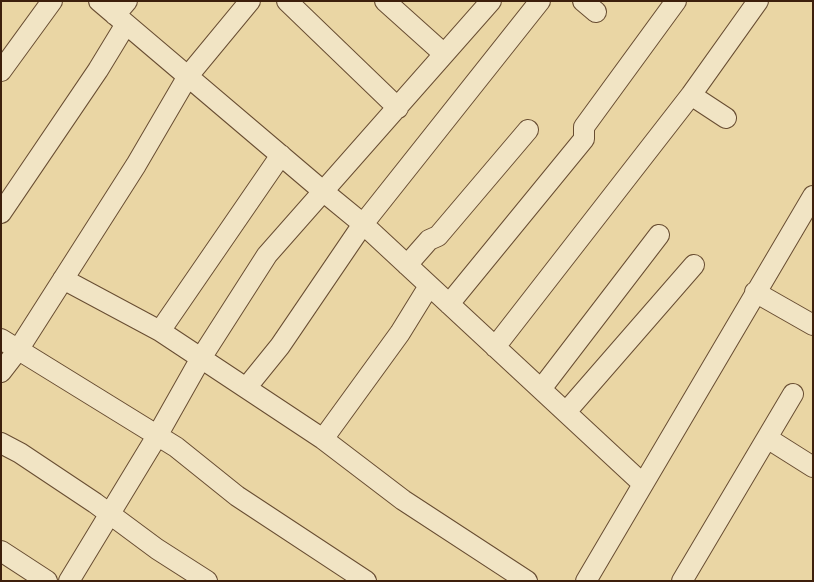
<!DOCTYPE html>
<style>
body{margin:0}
#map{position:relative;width:814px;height:582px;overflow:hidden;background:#ead6a4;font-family:"Sorts Mill Goudy",serif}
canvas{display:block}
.frame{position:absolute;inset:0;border:2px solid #3d1f0c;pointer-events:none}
</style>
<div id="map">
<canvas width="814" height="582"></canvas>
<div class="frame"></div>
</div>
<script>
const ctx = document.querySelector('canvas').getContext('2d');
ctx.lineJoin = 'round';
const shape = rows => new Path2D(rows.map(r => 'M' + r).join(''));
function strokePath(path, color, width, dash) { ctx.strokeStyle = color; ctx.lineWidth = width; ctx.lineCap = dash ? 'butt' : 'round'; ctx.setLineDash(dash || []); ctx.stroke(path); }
const minor = shape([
 [99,1,324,192,363,224,643,484],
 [287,1,398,108],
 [385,1,444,54],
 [583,1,596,12],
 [115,15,127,1],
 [1,71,52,1],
 [691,95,726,118],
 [1,213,98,70,126,24],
 [407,265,429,240,438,236,528,130],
 [63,279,160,331,323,439,403,500,527,581],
 [755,292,813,325],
 [449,304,584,139,584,127,676,1],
 [160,331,281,155],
 [1,339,176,447,237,496,366,581],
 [495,347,691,95,758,1],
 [1,372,18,350,136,165,188,76,250,1],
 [246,388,280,346,363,224,540,1],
 [541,389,659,235],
 [566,412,694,265],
 [767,438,813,467],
 [323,439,400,333,429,286],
 [1,443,20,453,95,503,157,549,207,581],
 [1,551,47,581],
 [69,581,157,436,201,358,267,255,491,1],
 [586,581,813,196],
 [682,581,793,394]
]);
strokePath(minor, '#684d32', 22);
strokePath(minor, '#f1e4c4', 20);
</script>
